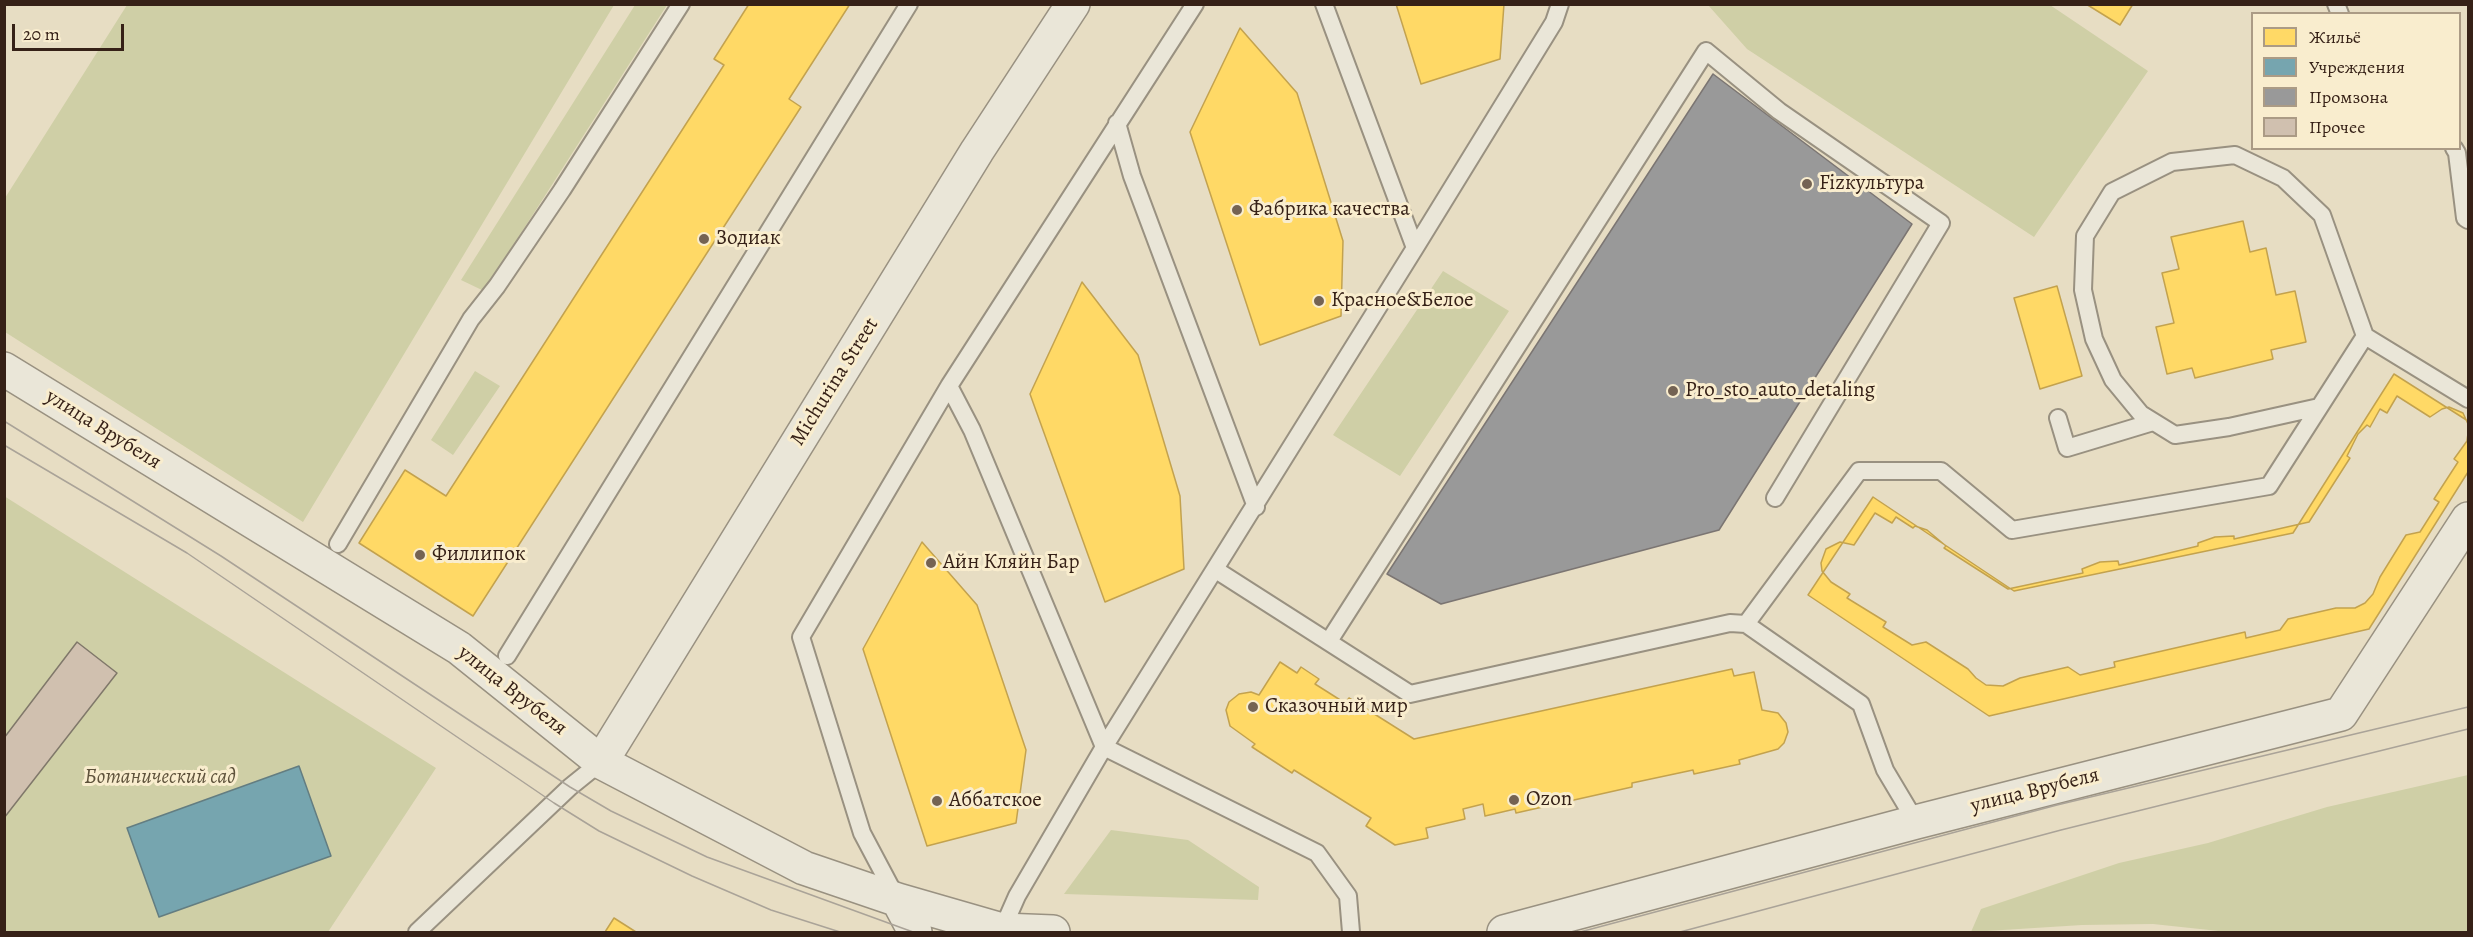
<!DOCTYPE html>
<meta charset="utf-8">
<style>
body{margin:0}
#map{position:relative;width:2473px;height:937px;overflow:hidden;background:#e7ddc3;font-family:Alegreya,serif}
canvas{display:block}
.frame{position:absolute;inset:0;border:6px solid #362117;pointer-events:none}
.legend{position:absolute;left:2251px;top:12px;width:210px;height:138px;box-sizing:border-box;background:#f9edce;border:2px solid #ab9b85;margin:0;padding:8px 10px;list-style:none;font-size:18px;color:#362117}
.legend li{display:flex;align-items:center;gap:12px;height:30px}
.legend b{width:30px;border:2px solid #ab9b85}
.scale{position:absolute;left:12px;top:24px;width:112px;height:27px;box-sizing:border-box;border:3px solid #362117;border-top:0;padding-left:8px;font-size:18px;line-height:21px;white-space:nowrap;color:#362117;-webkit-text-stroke:4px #f9edce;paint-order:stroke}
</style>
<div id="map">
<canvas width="2473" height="937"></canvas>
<div class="frame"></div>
<ul class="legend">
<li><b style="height:16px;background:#ffd966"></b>Жильё</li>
<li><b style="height:16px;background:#76a5af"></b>Учреждения</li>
<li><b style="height:16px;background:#999"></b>Промзона</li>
<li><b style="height:16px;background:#d0c0af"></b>Прочее</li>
</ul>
<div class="scale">20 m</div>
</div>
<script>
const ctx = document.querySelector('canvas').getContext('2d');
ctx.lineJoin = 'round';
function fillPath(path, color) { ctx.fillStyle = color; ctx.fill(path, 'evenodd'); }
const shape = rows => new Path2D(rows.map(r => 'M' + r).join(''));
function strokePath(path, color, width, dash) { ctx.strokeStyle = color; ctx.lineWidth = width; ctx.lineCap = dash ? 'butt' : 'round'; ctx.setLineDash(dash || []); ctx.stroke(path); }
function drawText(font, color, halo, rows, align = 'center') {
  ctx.font = font + ' Alegreya,serif'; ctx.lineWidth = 6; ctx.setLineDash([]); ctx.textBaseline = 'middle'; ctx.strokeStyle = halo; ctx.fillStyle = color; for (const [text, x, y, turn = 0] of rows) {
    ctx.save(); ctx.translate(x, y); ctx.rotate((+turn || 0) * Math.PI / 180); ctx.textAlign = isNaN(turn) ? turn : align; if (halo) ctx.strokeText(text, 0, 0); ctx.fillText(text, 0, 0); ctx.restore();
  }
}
fillPath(shape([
 [127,5,614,5,303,522,5,332,5,198],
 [635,5,667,5,484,291,461,280],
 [1708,5,2050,5,2148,71,2034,237,1747,49],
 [1443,271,1509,311,1400,476,1333,435],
 [475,371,500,386,453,455,431,440],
 [4,496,436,768,328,932,5,932],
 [2468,775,2468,932,2228,932,2153,924,2082,925,1971,932,1981,909,2119,863,2208,843,2327,807],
 [1111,830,1188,840,1259,887,1258,900,1064,894]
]), '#cfcfa6');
const homes = shape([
 [749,4,850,4,789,99,801,107,473,616,359,543,405,470,446,496,724,65,714,59,749,4],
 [1396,4,1504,4,1500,59,1421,84,1396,4],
 [2086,4,2133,4,2120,25,2086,4],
 [1240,28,1297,93,1343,241,1341,316,1260,345,1190,132,1240,28],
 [2243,221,2250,252,2266,248,2276,295,2295,291,2306,342,2271,350,2273,359,2195,378,2192,368,2167,374,2156,327,2174,323,2162,273,2179,269,2171,237,2243,221],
 [1082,282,1138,355,1180,496,1184,569,1105,602,1030,394,1082,282],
 [2057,286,2082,376,2040,389,2014,298,2057,286],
 [2394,374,2468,421,2468,472,2369,629,1989,716,1808,595,1873,497,2014,591,2293,533,2394,374],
 [2397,396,2430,417,2442,409,2449,407,2463,413,2468,424,2468,433,2467,441,2454,459,2458,462,2434,499,2439,502,2420,532,2406,535,2380,577,2373,594,2365,603,2355,608,2336,608,2288,619,2280,630,2246,638,2245,632,2114,662,2115,667,2080,675,2068,667,2020,678,2003,686,1986,685,1976,678,1968,669,1926,642,1912,645,1883,627,1886,622,1847,598,1850,594,1831,582,1822,571,1821,563,1826,549,1840,542,1854,545,1875,513,1892,523,1896,517,1913,528,1915,526,1927,530,1946,546,1944,548,2008,589,2083,573,2082,569,2100,562,2118,561,2119,565,2198,546,2198,543,2215,537,2234,536,2234,539,2309,522,2350,458,2347,456,2358,434,2367,425,2370,427,2380,409,2387,413,2397,396],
 [922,542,977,605,1026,750,1016,823,927,846,863,649,922,542],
 [1280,662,1297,673,1301,667,1319,679,1315,684,1345,703,1349,698,1414,739,1732,669,1734,676,1754,672,1762,710,1778,713,1786,723,1788,732,1784,743,1778,749,1739,760,1740,764,1694,774,1693,770,1632,783,1632,787,1516,813,1515,809,1485,816,1483,804,1463,809,1465,819,1426,828,1428,838,1395,845,1366,826,1371,818,1294,770,1292,773,1252,747,1255,744,1230,726,1226,710,1229,702,1239,694,1251,692,1259,695,1280,662],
 [614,918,636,932,605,932,614,918]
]);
fillPath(homes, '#ffd966');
strokePath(homes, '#c3a24e', 1.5);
const public = shape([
 [299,766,331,856,159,917,127,828,299,766]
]);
fillPath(public, '#76a5af');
strokePath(public, '#637d81', 1.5);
const industry = shape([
 [1713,74,1912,224,1719,530,1441,604,1387,574,1713,74]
]);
fillPath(industry, '#999');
strokePath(industry, '#7b7572', 1.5);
const building = shape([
 [77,642,117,673,4,818,4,738,77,642]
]);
fillPath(building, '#d0c0af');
strokePath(building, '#80786a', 1.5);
const lane = shape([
 [1324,4,1415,248],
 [2336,4,2340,14],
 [1117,123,1132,176,1256,507],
 [2454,148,2457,153,2465,218,2468,220],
 [949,386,972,430,1104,747,1317,853,1348,896,1351,932],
 [2319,407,2229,427,2175,435,2141,414,2113,380,2094,339,2083,290,2085,236,2112,192,2172,162,2235,155,2283,178,2322,215,2365,336],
 [2058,418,2067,448,2153,422],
 [338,544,471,319,497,286,562,190,681,4],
 [1216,570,1410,694,1730,623,1746,624,1861,704,1885,770,1916,822],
 [1746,624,1859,471,1941,471,2012,530,2269,486,2365,336,2468,399],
 [1329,641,1706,51,1779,111,1941,223,1775,498],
 [507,656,909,4],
 [897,899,862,833,801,637,949,386,1195,4],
 [1002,930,1017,896,1104,747,1415,248,1554,22,1560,4],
 [417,932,570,787,601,762]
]);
const street = shape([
 [4,369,459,648,601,762,804,868,898,900,1002,930,1053,932],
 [601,762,977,151,1073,4],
 [898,900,915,932],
 [1504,932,1916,822,2341,714,2468,519]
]);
strokePath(lane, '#999181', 20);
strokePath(street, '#999181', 36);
strokePath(lane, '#eae6d8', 16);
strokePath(street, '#eae6d8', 33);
strokePath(shape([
 [4,421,221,556,570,787,611,811,707,857,913,932],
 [4,445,187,553,554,803,599,831,692,876,771,910,840,932],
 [1580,932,2057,805,2468,707],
 [1680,932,2061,830,2468,729]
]), '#aaa398', 1.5);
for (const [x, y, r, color] of [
 [1807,184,6,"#746353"],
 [1237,210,6,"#746353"],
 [704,239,6,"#746353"],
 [1319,301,6,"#746353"],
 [1673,391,6,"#746353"],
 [420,555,6,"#746353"],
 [931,563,6,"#746353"],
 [1253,707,6,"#746353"],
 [1514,800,6,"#746353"],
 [937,801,6,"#746353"]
]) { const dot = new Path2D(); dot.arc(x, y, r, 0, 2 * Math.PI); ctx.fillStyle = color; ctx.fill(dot); strokePath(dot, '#f9edce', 2); }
drawText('21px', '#362117', '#f9edce', [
 ["Fizкультура",1819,184],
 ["Фабрика качества",1249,210],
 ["Зодиак",716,239],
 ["Красное&Белое",1331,301],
 ["Pro_sto_auto_detaling",1685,391],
 ["Филлипок",432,555],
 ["Айн Кляйн Бар",943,563],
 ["Сказочный мир",1265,707],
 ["Ozon",1526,800],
 ["Аббатское",949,801]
], 'left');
drawText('21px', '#362117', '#f9edce', [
 ["Michurina Street",835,382,-58],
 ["улица Врубеля",103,430,32],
 ["улица Врубеля",512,691,38],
 ["улица Врубеля",2035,791,-14]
]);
drawText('italic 21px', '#5e523b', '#f9edce', [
 ["Ботанический сад",160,778]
]);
</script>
